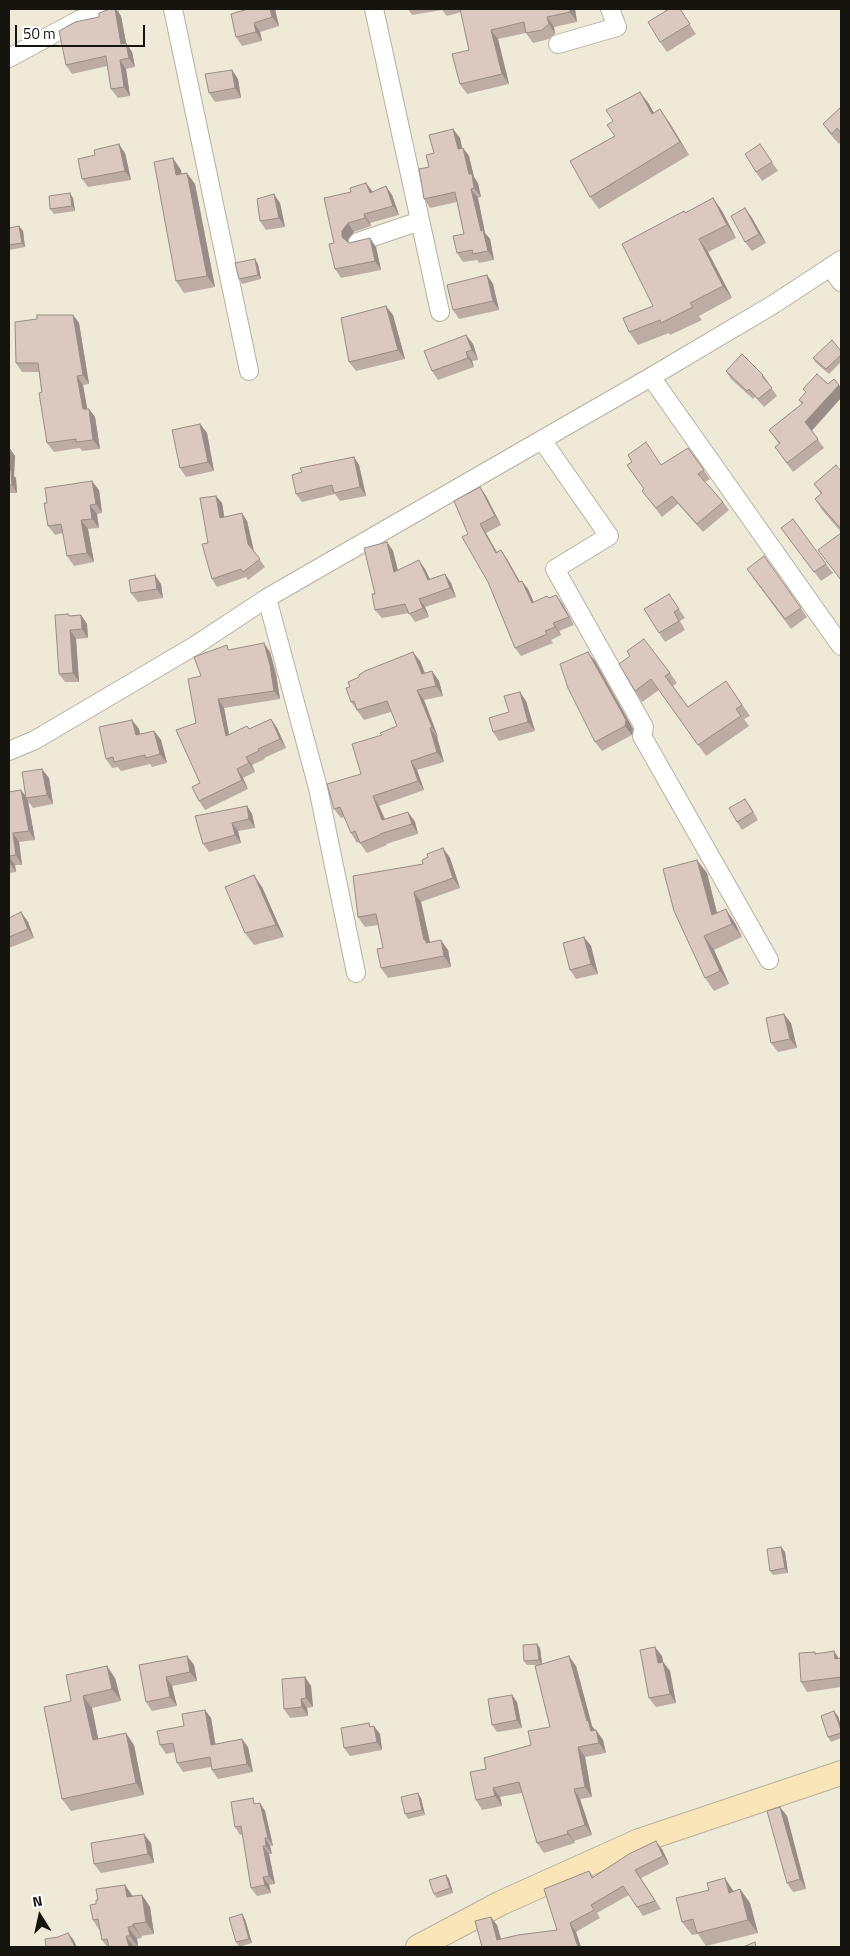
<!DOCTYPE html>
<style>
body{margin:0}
#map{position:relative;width:850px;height:1956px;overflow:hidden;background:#efead8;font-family:"Titillium Web",sans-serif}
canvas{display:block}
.frame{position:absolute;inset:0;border:10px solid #16140e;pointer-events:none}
.north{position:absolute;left:15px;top:1891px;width:50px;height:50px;-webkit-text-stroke:4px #fff;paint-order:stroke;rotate:350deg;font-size:14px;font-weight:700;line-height:20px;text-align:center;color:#16140e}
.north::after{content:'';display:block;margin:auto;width:18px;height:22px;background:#16140e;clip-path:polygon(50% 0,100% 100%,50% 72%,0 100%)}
.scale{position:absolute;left:15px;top:25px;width:130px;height:22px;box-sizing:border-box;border:2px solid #16140e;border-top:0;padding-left:6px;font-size:15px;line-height:18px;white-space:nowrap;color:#16140e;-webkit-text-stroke:4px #fff;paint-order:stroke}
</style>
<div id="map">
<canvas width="850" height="1956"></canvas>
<div class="frame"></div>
<div class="north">N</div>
<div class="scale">50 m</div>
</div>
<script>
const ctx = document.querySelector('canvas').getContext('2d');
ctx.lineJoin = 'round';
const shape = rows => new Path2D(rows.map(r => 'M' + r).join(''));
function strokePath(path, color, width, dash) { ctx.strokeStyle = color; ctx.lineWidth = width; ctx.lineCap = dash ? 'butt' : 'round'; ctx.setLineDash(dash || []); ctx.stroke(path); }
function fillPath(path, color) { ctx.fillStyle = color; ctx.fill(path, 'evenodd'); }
const street = shape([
 [173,9,249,371],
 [374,9,440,312],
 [558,44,617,27,610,9],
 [9,58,79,20,109,9],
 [358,242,420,221],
 [830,267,841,282],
 [651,377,841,646],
 [542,440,609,536,555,569,644,727,642,736,769,960],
 [267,598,318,788,356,973],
 [9,751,35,740,196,645,267,598,651,377,774,304,841,260]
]);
const secondary = shape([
 [418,1947,501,1903,639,1841,841,1773]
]);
strokePath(street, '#b5b19f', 20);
strokePath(secondary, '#b5b19f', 26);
strokePath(street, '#fff', 18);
strokePath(secondary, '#fae5b9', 24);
fillPath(shape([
 [110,9,116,9,121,16,126,43,132,52,135,67,126,69,130,96,118,98,111,89,107,66,72,74,66,65,99,17],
 [275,9,279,26,260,32,262,41,242,46,236,37,231,14],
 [408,9,575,9,577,22,554,27,555,34,549,39,533,43,526,33,498,39,509,84,467,94,460,84,469,50,461,12,447,16,442,10,412,15],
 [680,9,696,34,667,52,660,42],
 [232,70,238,79,241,98,215,102,209,93],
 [640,92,649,104,654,113,669,122,689,155,599,209,590,197,615,136,613,121],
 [841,107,841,142,839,144,830,134,823,124],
 [453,129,460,138,462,148,463,148,469,156,474,177,478,183,481,197,478,198,485,233,490,239,494,260,479,263,477,260,463,262,457,253,464,234,457,202,430,208,424,199,429,167,434,153],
 [760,144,778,171,762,181,756,172],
 [125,153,131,180,88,187,82,179,95,155],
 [181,170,181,174,195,184,215,287,184,293,176,281],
 [373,192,392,195,399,215,370,223,371,226,354,232,348,239,348,242,349,243,376,247,381,270,341,278,335,269,334,243,324,198],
 [73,198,75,211,54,214,50,209],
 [713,198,722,211,736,238,708,252,732,298,699,316,702,320,670,335,669,333,638,345,629,332,653,306,685,213],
 [280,203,285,227,266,230,260,221],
 [745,208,752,218,766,243,752,251,745,242],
 [19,226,23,231,25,247,9,250,9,228],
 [258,264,261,279,242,284,239,279],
 [487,275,493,284,499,310,459,319,453,310],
 [73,315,79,323,89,384,83,385,87,409,89,409,95,417,100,449,82,451,80,448,54,452,47,443,39,372,22,372,16,363],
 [393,315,405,359,356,371,349,362],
 [466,335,473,344,478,360,472,361,474,367,438,380,432,371],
 [841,351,841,362,829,374,816,363,813,358],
 [726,371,763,375,769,383,768,383,777,396,764,407,755,397,753,399,731,379],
 [828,384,839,385,841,388,841,398,812,431,824,448,793,472,775,447,779,444,769,430,802,404,799,400,806,393,803,389],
 [200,424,207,433,214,471,186,477,180,468],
 [9,448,15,456,14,476,16,478,17,493,9,493],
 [688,448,710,479,705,482,723,502,729,510,703,532,678,504,662,517,642,491,644,489,632,462,661,465],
 [354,457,359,465,366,496,340,501,335,494,302,502,296,494,302,472],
 [841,471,841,532,823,511,815,499,821,494,814,484],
 [480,487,486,496,501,525,486,533,497,552,507,559,520,582,528,589,534,603,549,598,562,603,574,625,559,631,561,635,551,640,553,643,521,656,515,648,468,534],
 [99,490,102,513,97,514,99,528,88,529,94,562,74,566,67,556,63,533,55,535,48,526],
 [216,496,222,503,224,517,247,521,254,551,265,567,248,580,246,577,217,587,212,579,208,543],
 [788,537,826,564,833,573,821,581],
 [387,542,393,551,398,570,425,569,430,579,445,574,451,583,456,597,425,607,429,617,415,622,409,613,382,618,375,610,375,594],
 [764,556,807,617,791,629,753,578],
 [161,584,163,598,138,602,131,593],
 [669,594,685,618,680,621,685,630,665,642,659,633],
 [68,614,70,616,81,615,87,624,88,638,76,639,79,682,65,682,59,674],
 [230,650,270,652,276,674,280,699,224,708,229,735,250,729,271,719,277,728,286,748,264,758,265,759,252,765,255,772,243,778,248,789,205,810,199,801,200,783,196,723,201,676],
 [420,661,425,673,432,671,439,681,443,696,424,700,438,737,437,737,444,762,417,770,424,790,379,806,385,819,408,812,415,822,418,834,386,844,387,845,367,853,359,842,357,843,351,833,344,817,341,818,334,809,361,774,382,735,397,726,391,712,364,720,351,702,350,687],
 [595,661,633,729,632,735,602,751,595,742],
 [619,664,670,673,677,683,673,686,688,707,726,681,750,716,744,719,749,726,706,756,659,690,642,702,635,691],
 [526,701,535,731,499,741,493,732,509,712],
 [132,720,139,729,140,734,154,731,161,740,167,763,152,767,150,764,121,771,118,767,112,768,106,759],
 [49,778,53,804,33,808,28,801,35,840,19,842,22,865,15,865,16,872,9,873,9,792,21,790,26,797],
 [745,799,758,820,742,830,737,822],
 [247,806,252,814,255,828,238,831,241,843,209,852,203,844],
 [443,848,450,858,460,888,421,902,430,942,448,950,451,967,388,978,381,968,383,948,378,925,365,927,358,917,423,864,428,857],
 [707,873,717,913,735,923,742,937,714,950,729,984,714,991,705,978,674,911],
 [262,887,284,937,254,945,245,933],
 [21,912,28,922,34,938,9,948,9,918],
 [584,937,591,946,598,974,576,979,570,970],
 [791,1023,797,1048,778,1052,771,1043],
 [781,1547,785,1552,788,1573,773,1575,770,1571],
 [537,1644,540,1648,542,1664,576,1666,592,1726,595,1730,596,1730,603,1740,606,1753,585,1757,592,1797,580,1799,592,1835,574,1841,575,1843,544,1853,537,1843,522,1793,500,1797,502,1806,482,1810,476,1800,486,1769,531,1745,550,1727,538,1665,527,1665,524,1661],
 [815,1652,816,1654,839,1659,841,1658,841,1687,807,1692,801,1682],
 [187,1656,194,1665,197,1681,172,1686,177,1706,152,1711,146,1702,139,1665],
 [662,1656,663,1662,670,1671,676,1703,656,1707,649,1698],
 [305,1677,311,1686,313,1707,307,1708,308,1716,290,1718,284,1709],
 [115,1678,121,1701,92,1708,98,1739,134,1745,144,1795,71,1811,62,1799,71,1701],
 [517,1702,522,1728,497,1732,492,1725],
 [205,1710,211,1718,215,1744,248,1747,253,1772,218,1779,212,1770,211,1767,183,1772,177,1763,175,1752,166,1754,160,1745],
 [838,1716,841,1726,841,1738,831,1742,828,1737],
 [372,1727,380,1734,382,1750,350,1756,344,1748],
 [421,1798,425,1815,408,1819,405,1814],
 [257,1804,265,1811,273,1846,270,1846,272,1854,269,1854,275,1884,269,1885,271,1893,257,1896,251,1888,243,1834,240,1835,235,1827],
 [780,1807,787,1816,806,1889,793,1892,787,1883],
 [151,1843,154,1863,101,1873,94,1864],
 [662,1849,669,1864,641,1878,661,1909,643,1916,629,1895,597,1913,600,1918,576,1932,581,1947,482,1947,497,1925,501,1939,557,1930,589,1871,594,1877],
 [446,1875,449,1879,453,1893,437,1898,434,1894],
 [125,1885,133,1896,142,1895,150,1907,154,1934,141,1936,142,1938,137,1939,138,1947,107,1947,102,1940,100,1931,93,1920,98,1900],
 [740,1889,750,1903,758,1933,706,1946,698,1934,692,1935,682,1922,734,1891],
 [245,1919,252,1943,239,1947,236,1942]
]), '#bcaca4');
fillPath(shape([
 [115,9,116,9,121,16,128,53,121,44],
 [270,9,275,9,279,26,272,17],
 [570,9,575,9,577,22,570,12],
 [547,17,554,27,555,34,549,24],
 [254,23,260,32,262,41,256,32],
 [491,30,498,39,509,84,502,74],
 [126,43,132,52,135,67,129,58],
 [120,60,126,69,130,96,124,87],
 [232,70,238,79,241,98,235,88],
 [640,92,649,104,661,127,652,114],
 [660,109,669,122,689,155,680,142],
 [453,129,460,138,464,158,458,149],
 [119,144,125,153,131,180,125,171],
 [463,148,469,156,474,177,478,183,481,197,474,188,469,174],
 [173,158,181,170,184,186,176,175],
 [187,173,195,184,215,287,207,276],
 [366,183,373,192,370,193],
 [386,186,392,195,399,215,393,206],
 [471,189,478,198,485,233,490,239,494,260,488,251,481,231],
 [70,193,73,198,75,211,72,206],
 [274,194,280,203,285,227,279,218],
 [713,198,722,211,736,238,727,225],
 [745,208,752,218,766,243,759,234],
 [364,214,370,223,371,226,365,218],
 [348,223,354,232,348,239,348,246,342,237,342,231],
 [19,226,23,231,25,247,22,243],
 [370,238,376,247,381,270,375,261],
 [699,239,708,252,732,298,723,286],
 [255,259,258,264,261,279,258,275],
 [487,275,493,284,499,310,493,301],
 [386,306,393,315,405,359,398,350],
 [73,315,79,323,89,384,83,375],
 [466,335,473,344,478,360,472,350],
 [466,352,472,361,474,367,468,358],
 [77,376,83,385,89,418,83,409],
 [839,385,841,388,841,398,811,431,805,422],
 [89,409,95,417,100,449,93,440],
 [200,424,207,433,214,471,208,462],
 [10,449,15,456,14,476,16,478,17,493,12,485,9,471],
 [354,457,359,465,366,496,360,487],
 [92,481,99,490,102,513,96,504],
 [480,487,486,496,501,525,495,516],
 [216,496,222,503,226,526,220,518],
 [90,505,97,514,99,528,92,519],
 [242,513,247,521,254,552,248,544],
 [81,520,88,529,94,562,87,553],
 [480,524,486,533,502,562,496,553],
 [387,542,393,551,400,580,394,572],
 [501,550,507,559,525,591,519,582],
 [419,560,425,569,434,588,428,580],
 [445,574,451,583,456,597,450,588],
 [155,575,161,584,163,598,157,589],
 [522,581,528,589,538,612,532,603],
 [556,595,562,603,574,625,569,617],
 [419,599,425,607,429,617,423,608],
 [81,615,87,624,88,638,82,629],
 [553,623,559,631,561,635,555,627],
 [70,630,76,639,79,682,73,673],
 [264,643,270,652,276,674,280,699,274,691],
 [413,652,420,661,429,684,422,674],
 [588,652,595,661,633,729,632,735,625,726],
 [432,671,439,681,443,696,436,686],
 [417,690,424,700,438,737,432,727],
 [520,692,526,701,535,731,528,722],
 [218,699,224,708,231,745,226,736],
 [271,719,277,728,286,748,280,739],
 [132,720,139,729,142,744,136,735],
 [430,728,437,737,444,762,437,752],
 [154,731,161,740,167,763,160,754],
 [246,757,252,765,255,772,249,763],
 [411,761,417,770,424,790,418,781],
 [42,769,49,778,53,804,47,795],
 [237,769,243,778,248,789,242,780],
 [21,790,27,798,26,798,28,801,35,840,29,831],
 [373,796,379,806,389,829,382,820],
 [745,799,750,806,758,820,753,812],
 [247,806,252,814,255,828,249,819],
 [408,812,415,822,418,834,412,824],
 [232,823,238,831,241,843,235,835],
 [13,833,19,842,22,865,16,855],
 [443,848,450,858,460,888,453,878],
 [9,856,15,865,16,872,10,863],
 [697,860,707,873,721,929,712,915],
 [254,875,262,887,284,937,276,925],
 [414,892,421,902,431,947,424,940],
 [726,909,735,923,742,937,732,924],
 [21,912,28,922,34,938,28,929],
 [704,936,714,950,729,984,720,971],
 [584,937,591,946,598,974,591,964],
 [441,940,448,950,451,967,444,956],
 [784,1014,791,1023,797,1048,790,1039],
 [781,1547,785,1552,788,1573,785,1568],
 [537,1644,540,1648,542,1664,539,1660],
 [655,1647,662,1656,665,1672,658,1663],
 [834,1651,840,1660,835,1659],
 [187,1656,194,1665,197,1681,190,1672],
 [569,1656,576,1666,592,1726,595,1730,591,1731,587,1721],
 [663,1662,670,1671,676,1703,670,1694],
 [107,1666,115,1678,121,1701,112,1689],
 [166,1677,172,1686,177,1706,170,1697],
 [305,1677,311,1686,313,1707,306,1698],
 [512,1695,517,1702,522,1728,517,1720],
 [83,1696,92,1708,101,1752,93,1740],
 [301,1699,307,1708,308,1716,302,1707],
 [205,1710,211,1718,217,1753,211,1745],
 [834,1711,838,1716,841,1726,841,1730],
 [374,1726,380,1734,382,1750,377,1742],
 [596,1730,603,1740,606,1753,599,1743],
 [126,1733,134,1745,144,1795,136,1783],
 [242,1739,248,1747,253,1772,247,1764],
 [578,1747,585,1757,592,1797,585,1787],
 [493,1788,500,1797,502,1806,495,1796],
 [574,1789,580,1799,592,1835,585,1825],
 [418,1793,421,1798,425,1815,422,1810],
 [260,1803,265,1811,273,1846,268,1838],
 [780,1807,787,1816,806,1889,800,1879],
 [567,1831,574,1841,575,1843,568,1834],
 [144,1834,151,1843,154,1863,148,1854],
 [265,1838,270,1846,272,1854,266,1846],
 [656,1841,662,1849,669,1864,663,1856],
 [263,1846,269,1854,275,1884,269,1876],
 [446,1875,449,1879,453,1893,450,1888],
 [263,1877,269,1885,271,1893,265,1885],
 [725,1878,734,1892,729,1893],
 [125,1885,133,1897,127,1897],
 [740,1889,750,1903,758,1933,748,1920],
 [142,1895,150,1907,154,1934,146,1922],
 [242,1914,245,1919,252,1943,249,1939],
 [491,1917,497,1925,503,1947,497,1940],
 [570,1923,576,1932,581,1947,578,1947],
 [133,1924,141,1936,142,1938,133,1926],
 [128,1927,137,1939,138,1947,130,1936],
 [68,1933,73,1939,77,1947,75,1947],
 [126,1936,134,1947,129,1947]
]), '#998c86');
const building = shape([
 [110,9,115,9,121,44,126,43,129,58,120,60,124,87,111,89,106,56,66,65,59,31,75,22,99,17,99,13,110,9],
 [248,9,270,9,272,17,254,23,256,32,236,37,231,14,248,9],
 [460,9,570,9,570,12,547,17,549,24,542,30,526,33,524,22,491,30,502,74,460,84,452,54,469,50,460,9],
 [669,9,680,9,690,24,660,42,648,22,669,9],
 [232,70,235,88,209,93,205,74,232,70],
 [640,92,652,114,660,109,680,142,590,197,570,161,615,136,607,125,613,121,606,110,640,92],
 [841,107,841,133,837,128,832,134,823,124,841,107],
 [453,129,458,149,463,148,469,174,472,174,474,188,471,189,481,231,483,230,488,251,473,254,472,250,457,253,453,236,464,234,455,192,424,199,419,169,429,167,426,155,434,153,429,135,453,129],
 [119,144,125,171,82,179,78,159,95,155,94,150,119,144],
 [760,144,772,162,756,172,745,154,760,144],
 [173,158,176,175,187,173,207,276,176,281,154,162,173,158],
 [366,183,370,193,386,186,393,206,364,214,365,218,348,223,342,231,342,237,349,243,370,238,375,261,335,269,329,244,334,243,324,198,351,192,350,188,366,183],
 [70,193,72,206,50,209,49,196,70,193],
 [274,194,279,218,260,221,257,199,274,194],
 [713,198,727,225,699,239,723,286,690,303,693,307,661,323,660,320,629,332,623,318,653,306,622,244,684,211,685,213,713,198],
 [745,208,759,234,745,242,731,216,745,208],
 [19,226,22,243,9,245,9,228,19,226],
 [255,259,258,275,239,279,235,263,255,259],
 [487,275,493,301,453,310,447,285,487,275],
 [386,306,398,350,349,362,341,318,386,306],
 [37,315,73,315,83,375,77,376,83,409,89,409,93,440,76,442,76,439,47,443,39,393,42,392,38,363,16,363,15,322,37,319,37,315],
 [466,335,472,350,466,352,468,358,432,371,424,351,466,335],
 [832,340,841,351,841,355,826,369,813,358,832,340],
 [742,354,763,375,762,376,772,388,758,399,749,389,747,391,726,371,742,354],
 [817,374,828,384,834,379,839,385,805,422,818,439,787,463,775,447,780,443,769,430,803,403,799,400,806,392,803,389,817,374],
 [200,424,208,462,180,468,172,430,200,424],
 [646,442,661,465,688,448,704,470,698,474,723,502,697,524,672,496,656,508,642,491,644,489,627,465,632,462,628,455,646,442],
 [9,448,10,449,9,471,11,470,12,485,9,485,9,448],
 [354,457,360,487,334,493,332,485,296,494,292,475,302,472,300,468,354,457],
 [836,465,841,471,841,529,815,499,822,493,814,484,836,465],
 [92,481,96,504,90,505,92,519,81,520,87,553,67,556,61,524,48,526,44,503,47,503,45,488,92,481],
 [480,487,495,516,480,524,496,553,501,550,519,582,522,581,532,603,547,596,549,598,556,595,569,617,553,623,555,627,545,631,547,634,515,648,488,582,462,537,468,534,454,501,480,487],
 [216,496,220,518,242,513,248,544,260,559,243,572,241,569,212,579,202,544,208,543,200,498,216,496],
 [793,519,826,564,814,572,781,528,793,519],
 [841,533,841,580,818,550,841,533],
 [387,542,394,572,419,560,428,580,445,574,450,588,419,599,423,608,409,614,405,604,375,610,372,594,375,594,364,548,387,542],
 [764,556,801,608,785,619,747,569,764,556],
 [155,575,157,589,131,593,129,580,155,575],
 [669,594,679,609,674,612,679,621,659,633,644,609,669,594],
 [68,614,69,616,81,615,82,629,70,630,73,673,59,674,55,615,68,614],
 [644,639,670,673,665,676,688,707,726,681,742,705,736,709,741,716,698,745,651,679,635,691,619,664,630,656,627,651,644,639],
 [264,643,270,665,274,691,218,699,226,736,247,726,249,729,271,719,280,739,258,749,259,751,246,757,249,763,237,769,242,780,199,801,192,787,200,783,176,730,196,723,188,679,201,676,194,657,227,645,228,650,264,643],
 [413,652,422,674,432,671,436,686,417,690,432,727,430,728,437,752,411,761,418,781,373,796,382,820,408,812,412,824,380,834,380,835,360,843,355,831,351,833,340,807,334,809,327,784,361,774,352,744,382,735,380,733,397,726,387,701,357,710,354,701,351,702,346,688,350,687,348,682,359,677,359,675,365,671,413,652],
 [588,652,626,720,625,726,595,742,568,688,560,664,588,652],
 [520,692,528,722,493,732,489,718,509,712,504,696,520,692],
 [132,720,136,735,154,731,160,754,146,758,145,755,114,762,113,757,106,759,99,727,132,720],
 [42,769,47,795,26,798,22,772,42,769],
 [21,790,29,831,13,833,16,855,9,856,10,863,9,863,9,792,21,790],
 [745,799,753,812,737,822,729,808,745,799],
 [247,806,249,819,232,823,235,835,203,844,195,816,247,806],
 [443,848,453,878,414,892,424,940,426,940,426,943,441,940,444,956,381,968,377,949,383,948,376,914,358,917,353,876,423,864,422,860,428,857,427,854,443,848],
 [697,860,712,915,726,909,732,924,704,936,720,971,705,978,674,911,663,869,697,860],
 [254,875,276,925,245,933,225,887,254,875],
 [21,912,28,929,9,937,9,918,21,912],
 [584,937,591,964,570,970,563,943,584,937],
 [784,1014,790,1039,771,1043,766,1018,784,1014],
 [781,1547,785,1568,770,1571,767,1549,781,1547],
 [537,1644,539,1660,524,1661,523,1645,537,1644],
 [655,1647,658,1663,663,1662,670,1694,649,1698,640,1650,655,1647],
 [834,1651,835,1659,841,1658,841,1677,801,1682,799,1653,815,1652,815,1654,834,1651],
 [187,1656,190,1672,166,1677,170,1697,146,1702,139,1665,187,1656],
 [569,1656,587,1721,588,1720,591,1731,596,1730,599,1743,578,1747,585,1787,574,1789,585,1825,567,1831,568,1834,537,1843,519,1782,493,1788,495,1796,476,1800,470,1772,486,1769,484,1758,531,1745,528,1731,550,1727,535,1666,569,1656],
 [107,1666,112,1689,83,1696,93,1740,126,1733,136,1783,62,1799,44,1707,71,1701,66,1675,107,1666],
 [305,1677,306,1698,301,1699,302,1707,284,1709,282,1679,305,1677],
 [512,1695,517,1720,492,1725,488,1699,512,1695],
 [205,1710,211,1745,242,1739,247,1764,212,1770,210,1757,177,1763,173,1743,160,1745,157,1731,184,1726,182,1714,205,1710],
 [834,1711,841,1730,841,1733,828,1737,821,1716,834,1711],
 [369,1723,370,1727,374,1726,377,1742,344,1748,341,1728,369,1723],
 [418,1793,422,1810,405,1814,401,1797,418,1793],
 [253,1798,254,1804,260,1803,268,1838,265,1838,266,1846,263,1846,269,1876,263,1877,265,1885,251,1888,241,1826,235,1827,231,1802,253,1798],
 [780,1807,800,1879,787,1883,767,1811,780,1807],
 [144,1834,148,1854,94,1864,91,1843,144,1834],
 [656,1841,663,1856,635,1870,655,1901,637,1907,623,1886,591,1905,594,1910,570,1923,578,1947,482,1947,475,1921,491,1917,497,1940,518,1935,557,1930,544,1889,589,1871,592,1878,629,1854,656,1841],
 [446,1875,450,1888,434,1894,429,1880,446,1875],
 [725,1878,729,1893,740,1889,748,1920,697,1933,693,1919,682,1922,676,1898,709,1890,707,1883,725,1878],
 [125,1885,127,1897,142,1895,146,1922,133,1924,133,1926,128,1927,130,1936,126,1936,129,1947,109,1947,107,1939,102,1940,98,1919,93,1920,90,1905,96,1904,96,1900,98,1900,96,1889,125,1885],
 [242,1914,249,1939,236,1942,229,1918,242,1914],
 [68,1933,75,1947,46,1947,45,1939,58,1937,68,1933],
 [755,1942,756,1947,743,1947,755,1942]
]);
fillPath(building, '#dbc8bf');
strokePath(building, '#998c86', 1);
</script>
